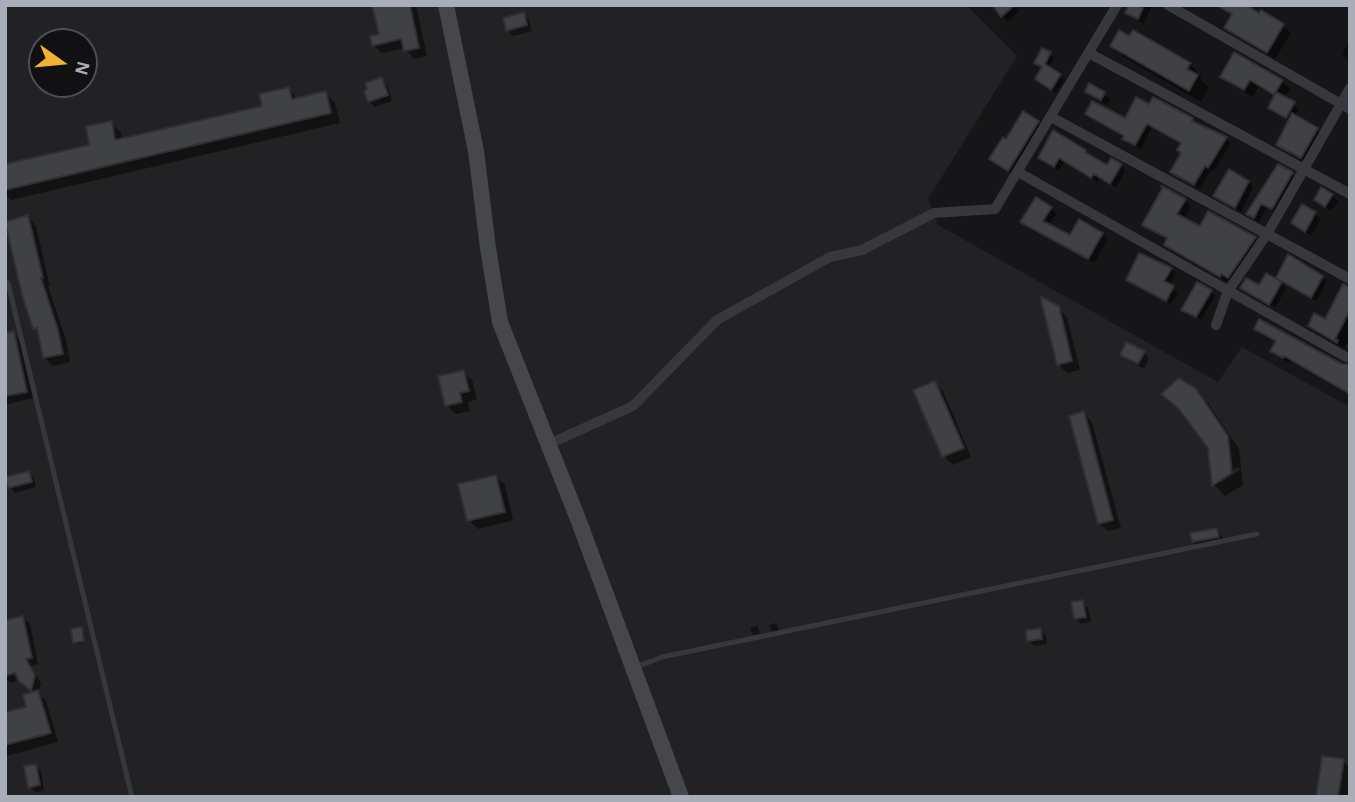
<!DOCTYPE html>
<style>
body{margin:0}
#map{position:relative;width:1355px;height:802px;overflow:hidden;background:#161618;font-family:"Alegreya Sans",sans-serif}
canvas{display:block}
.frame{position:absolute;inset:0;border:7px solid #a8adb8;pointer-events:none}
.north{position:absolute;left:28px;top:28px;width:70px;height:70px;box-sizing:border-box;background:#111113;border:2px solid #4d4f55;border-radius:50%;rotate:105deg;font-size:19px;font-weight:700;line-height:28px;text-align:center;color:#a8adb8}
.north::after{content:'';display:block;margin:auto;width:24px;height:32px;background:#f2b134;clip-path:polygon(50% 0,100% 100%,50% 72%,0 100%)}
</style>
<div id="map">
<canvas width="1355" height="802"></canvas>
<div class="frame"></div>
<div class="north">N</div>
</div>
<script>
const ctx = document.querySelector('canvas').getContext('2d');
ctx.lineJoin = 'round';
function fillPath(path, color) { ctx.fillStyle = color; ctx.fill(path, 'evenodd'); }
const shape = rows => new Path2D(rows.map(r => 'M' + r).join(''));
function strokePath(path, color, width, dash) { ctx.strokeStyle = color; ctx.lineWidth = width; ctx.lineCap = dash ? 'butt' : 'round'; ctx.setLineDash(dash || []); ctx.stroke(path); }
fillPath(shape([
 [5,5,966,5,1017,56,928,199,938,225,1218,382,1242,347,1350,407,1350,797,5,797],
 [42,42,84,42,84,84,42,84]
]), '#222225');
fillPath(shape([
 [374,5,416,5,427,56,414,59,405,48,382,53,373,45,381,35],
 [1014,5,1019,11,1008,21,1002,15],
 [1131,5,1153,5,1143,24,1127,12],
 [1224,8,1259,16,1261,12,1283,26,1291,33,1275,59,1234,35,1226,28,1232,17],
 [523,14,529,20,532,31,513,36,508,30],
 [1350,40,1350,61,1342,54],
 [1112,45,1190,64,1201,76,1200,79,1209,88,1201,102,1124,57],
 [1050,54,1054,58,1049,68,1064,80,1056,93,1041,83,1043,69,1036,62],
 [1222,76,1282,81,1290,89,1284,99,1299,109,1295,116,1323,135,1307,163,1278,145,1290,121,1270,108,1276,97,1258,87,1253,97,1230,84],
 [381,79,387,85,392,101,375,107,369,101],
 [1090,86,1110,99,1107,105,1087,92],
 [289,89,298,99,325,93,335,103,340,123,11,200,5,194,5,166,91,147,111,123,121,133,123,140,264,108],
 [1087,114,1126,120,1192,120,1197,125,1226,138,1231,143,1214,171,1211,170,1199,189,1172,172,1183,154,1182,144,1152,127,1141,149],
 [1038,122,1043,127,1014,175,991,159,1007,142],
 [1085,151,1107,167,1121,166,1125,171,1116,187,1099,178,1097,182,1065,161,1059,171,1040,157],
 [1292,174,1297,179,1277,213,1267,207,1259,222,1254,219,1249,214],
 [1248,182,1253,187,1241,212,1215,196],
 [1332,195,1338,201,1331,211,1316,200],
 [1185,200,1191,207,1183,220,1200,229,1255,238,1261,244,1234,283,1228,279,1227,282,1172,251,1166,245,1168,240,1145,225],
 [1303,206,1321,219,1311,236,1293,223],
 [1051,208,1056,214,1048,226,1071,237,1102,234,1108,239,1094,263,1028,228,1022,222],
 [28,217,36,226,50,286,48,286,66,340,70,362,53,366,45,358,40,333,35,328],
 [1171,269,1176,274,1169,286,1178,293,1171,304,1133,285,1128,280],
 [1278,277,1322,277,1327,282,1316,301],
 [1281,283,1286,288,1275,308,1242,288,1260,287],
 [1350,288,1350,339,1344,348,1317,333,1310,326,1326,322],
 [1211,292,1215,296,1201,320,1184,309],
 [1058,308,1067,317,1080,370,1067,373,1058,364],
 [1256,329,1350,367,1350,395,1291,361,1290,363,1279,357,1272,351,1276,343,1263,336],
 [13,333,20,340,33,398,8,404,5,402,5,335],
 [1144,352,1149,358,1144,369,1127,360,1122,355],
 [463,372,472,380,477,399,468,402,470,411,456,414,447,405],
 [934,383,943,391,971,457,953,465,944,456],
 [1195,390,1208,403,1239,449,1243,485,1225,496,1214,485,1210,447,1185,414,1163,394],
 [1238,467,1240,470,1221,482,1221,478],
 [1083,413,1092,422,1121,528,1108,531,1099,523],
 [28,473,34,478,36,487,15,493,10,487],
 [496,477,505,485,513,520,478,529,469,520],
 [1217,530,1222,536,1223,542,1199,547,1193,541],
 [1082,602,1088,608,1091,622,1081,624,1076,618],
 [23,618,30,624,38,664,31,666,41,683,38,693,46,701,58,742,6,756,5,714,28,708,34,693,21,680,11,683,5,677,5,622],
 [776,623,779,630,772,631,769,625],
 [757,626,760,634,753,635,750,628],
 [81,629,85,643,77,644,75,642],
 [1040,630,1046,636,1047,644,1034,646,1029,640],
 [1343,761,1350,768,1350,797,1317,797],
 [35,766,41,771,44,791,35,792,30,787]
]), '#0007');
const building = shape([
 [372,5,410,5,419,48,404,51,401,39,372,46,370,36,379,34,372,5],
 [992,5,1015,5,1001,17,992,5],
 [1129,5,1138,5,1143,8,1138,19,1125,13,1129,5],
 [1216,5,1246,5,1259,13,1261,10,1284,24,1267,53,1224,28,1232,14,1216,5],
 [524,12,527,25,506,31,503,18,524,12],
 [1119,30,1129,36,1133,30,1191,63,1187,69,1198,75,1189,91,1110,46,1119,30],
 [1042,48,1051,52,1045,64,1061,74,1051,90,1035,79,1042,67,1034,63,1042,48],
 [1234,52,1283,80,1274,95,1250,80,1244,90,1220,77,1234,52],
 [382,77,388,95,368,102,364,91,367,89,365,83,382,77],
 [1089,83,1105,92,1101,100,1085,92,1089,83],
 [289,87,292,99,326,91,331,113,5,190,5,164,89,145,86,126,112,121,115,140,262,106,259,94,289,87],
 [1276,92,1295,102,1286,118,1268,108,1276,92],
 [1136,97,1149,104,1153,97,1193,118,1192,121,1227,137,1208,168,1205,166,1194,185,1170,172,1181,153,1177,150,1181,143,1147,124,1135,145,1122,139,1124,136,1085,114,1092,101,1125,118,1136,97],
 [1023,111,1039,121,1008,171,989,159,1003,137,1006,139,1023,111],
 [1292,113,1318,128,1301,158,1276,145,1292,113],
 [1053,130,1086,150,1085,152,1107,165,1111,158,1122,164,1110,184,1094,174,1091,178,1059,158,1054,167,1038,158,1053,130],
 [1278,164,1293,172,1272,209,1261,204,1254,218,1246,214,1278,164],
 [1229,169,1249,181,1235,208,1213,196,1229,169],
 [1161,186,1162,186,1186,199,1177,214,1200,226,1208,211,1256,237,1228,278,1221,274,1220,277,1164,245,1167,238,1142,225,1163,187,1161,186],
 [1321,187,1333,194,1325,207,1314,200,1321,187],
 [1036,197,1052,207,1043,221,1070,235,1079,219,1103,233,1088,259,1020,222,1036,197],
 [1302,204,1316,212,1305,232,1291,223,1302,204],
 [28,215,43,278,41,278,58,330,63,354,43,358,37,328,33,329,22,295,5,222,28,215],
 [1139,253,1172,268,1164,281,1174,286,1166,301,1126,280,1139,253],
 [1288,254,1323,276,1311,298,1276,278,1288,254],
 [1266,273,1282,282,1269,305,1240,288,1246,278,1259,285,1266,273],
 [1197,282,1212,290,1196,317,1181,310,1197,282],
 [1343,284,1350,287,1350,310,1335,339,1338,340,1337,343,1308,326,1314,313,1325,319,1343,284],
 [1040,296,1059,306,1072,361,1057,365,1040,296],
 [1259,319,1342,364,1350,364,1350,394,1284,356,1283,358,1270,351,1276,341,1254,329,1259,319],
 [14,331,27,392,5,396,5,333,14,331],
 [1126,342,1145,351,1138,364,1120,355,1126,342],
 [464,370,469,391,460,393,462,402,445,406,438,376,464,370],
 [1179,378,1196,389,1228,436,1232,473,1212,486,1208,448,1179,409,1161,394,1179,378],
 [935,381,964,448,942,457,913,390,935,381],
 [1084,411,1113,520,1098,524,1069,416,1084,411],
 [29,471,32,482,8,488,5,477,29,471],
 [496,475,505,512,467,521,458,484,496,475],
 [1217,528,1219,537,1192,542,1190,533,1217,528],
 [1083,600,1086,617,1074,619,1071,602,1083,600],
 [23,616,32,658,26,659,35,675,31,691,18,680,15,673,5,676,5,620,23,616],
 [82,627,84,641,73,643,71,629,82,627],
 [1041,628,1042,639,1027,641,1026,630,1041,628],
 [38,690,51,733,5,745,5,712,26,707,23,695,38,690],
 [1322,756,1344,759,1338,797,1316,797,1322,756],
 [36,764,40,785,28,788,24,766,36,764]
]);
fillPath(building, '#404145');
strokePath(building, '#303034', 2);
strokePath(shape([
 [8,283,132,797],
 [634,668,662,657,1257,534]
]), '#37383d', 5);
strokePath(shape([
 [1168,5,1350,109],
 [1089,53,1350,194],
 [1051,117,1350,279],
 [1018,172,1346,357],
 [1216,325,1228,291,1267,234,1350,88],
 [549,444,633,406,717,320,830,257,862,250,934,213,995,209,1117,5]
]), '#37383d', 10);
strokePath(shape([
 [446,5,476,151,488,248,500,322,578,519,681,797]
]), '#45474d', 16);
</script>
